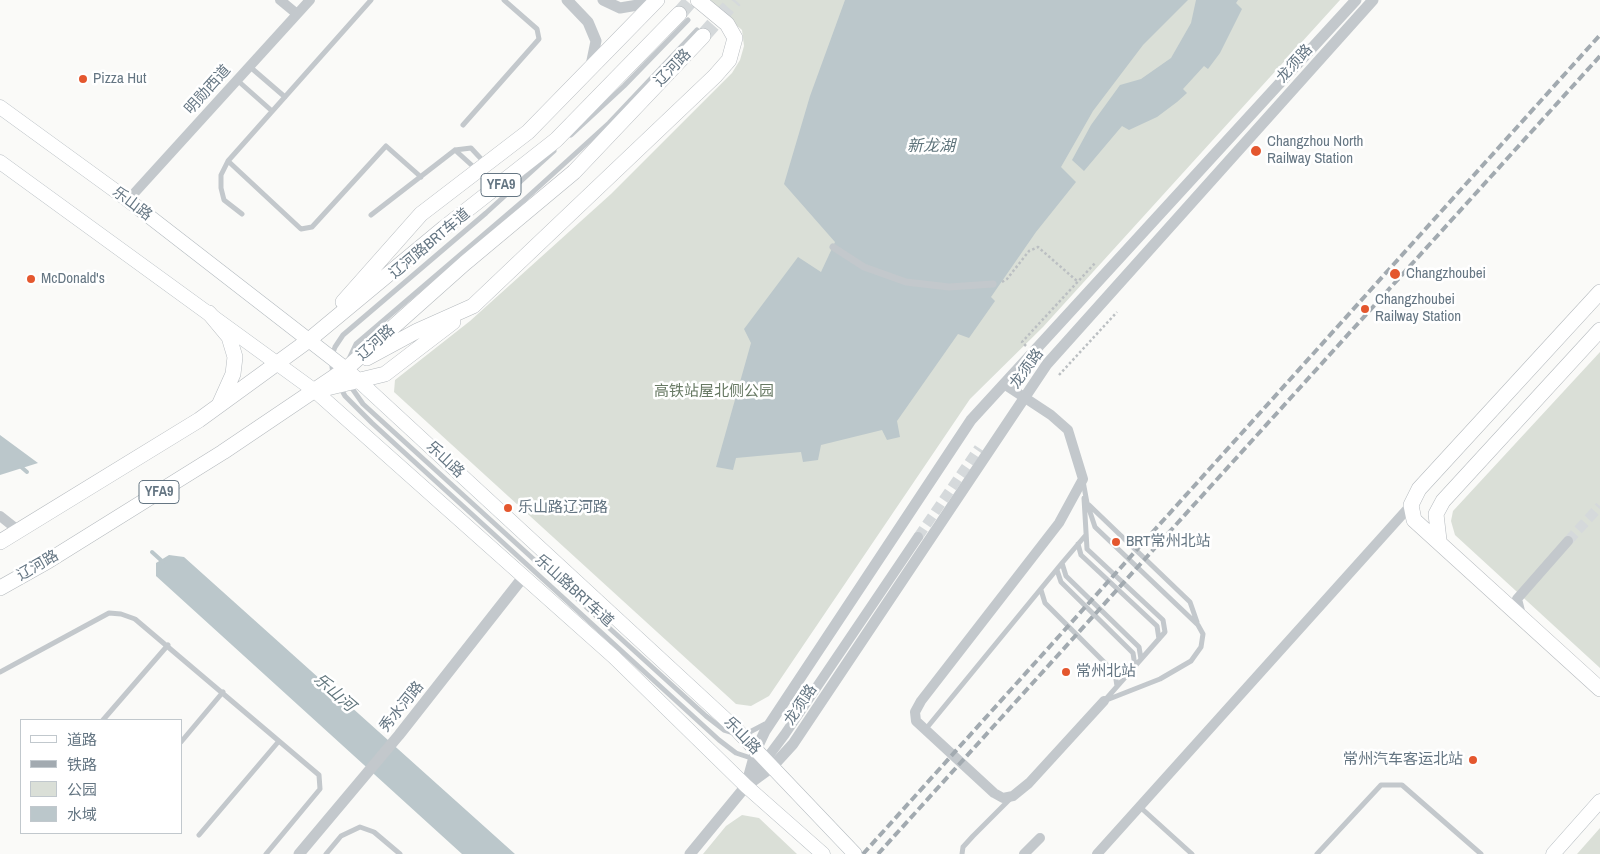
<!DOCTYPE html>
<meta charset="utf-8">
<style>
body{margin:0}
#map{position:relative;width:1600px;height:854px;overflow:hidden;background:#fafaf8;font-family:"Archivo Narrow","Noto Sans SC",sans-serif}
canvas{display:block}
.legend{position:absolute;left:20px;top:719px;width:162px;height:115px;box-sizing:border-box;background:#fff;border:1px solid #c1c8cd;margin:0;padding:6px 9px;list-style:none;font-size:15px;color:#657683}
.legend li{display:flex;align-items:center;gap:10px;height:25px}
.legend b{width:25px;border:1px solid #c1c8cd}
</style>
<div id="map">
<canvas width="1600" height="854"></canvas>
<ul class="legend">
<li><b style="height:6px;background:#fff"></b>道路</li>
<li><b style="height:6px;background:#a2aab0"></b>铁路</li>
<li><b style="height:14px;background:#dadfd7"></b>公园</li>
<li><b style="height:14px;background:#bbc7cb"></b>水域</li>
</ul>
</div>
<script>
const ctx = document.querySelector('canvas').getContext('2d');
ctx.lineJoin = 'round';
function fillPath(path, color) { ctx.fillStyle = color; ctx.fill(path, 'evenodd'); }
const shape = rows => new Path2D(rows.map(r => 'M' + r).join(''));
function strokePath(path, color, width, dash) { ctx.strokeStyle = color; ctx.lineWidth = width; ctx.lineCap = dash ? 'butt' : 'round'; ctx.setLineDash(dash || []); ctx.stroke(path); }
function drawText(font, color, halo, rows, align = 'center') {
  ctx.font = font + ' "Archivo Narrow","Noto Sans SC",sans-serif'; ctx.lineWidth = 5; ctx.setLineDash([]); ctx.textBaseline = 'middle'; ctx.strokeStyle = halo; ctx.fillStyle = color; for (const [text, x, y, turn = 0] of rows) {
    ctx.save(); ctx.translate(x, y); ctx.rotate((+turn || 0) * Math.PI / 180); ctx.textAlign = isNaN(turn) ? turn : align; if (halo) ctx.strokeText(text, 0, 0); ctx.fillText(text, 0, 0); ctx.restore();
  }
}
fillPath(shape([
 [706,0,1340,0,1043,327,970,399,769,696,751,706,736,704,394,392,395,380,470,321,611,194,732,73,740,60,744,46,742,30],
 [1600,352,1600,668,1455,535,1451,521,1453,511],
 [742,815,759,818,797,854,703,854,726,826],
 [1600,828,1600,854,1577,854]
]), '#dadfd7');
fillPath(shape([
 [845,0,1188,0,1143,45,1093,111,1061,167,1076,182,1036,232,991,297,995,301,969,338,958,334,897,421,900,437,887,440,882,430,821,445,818,460,803,462,801,452,736,458,733,470,716,467,751,343,744,329,798,257,821,272,835,242,784,184,810,96],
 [1196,0,1238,0,1236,3,1242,9,1220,53,1208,69,1204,66,1183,89,1187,93,1177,102,1157,117,1129,130,1122,126,1084,171,1072,160,1091,125,1120,85,1141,79,1171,58,1191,23],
 [0,435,38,463,0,475],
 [169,555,184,557,515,854,462,854,156,576,156,563]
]), '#bbc7cb');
strokePath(shape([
 [20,466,27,472],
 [152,552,163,562]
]), '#bbc7cb', 4);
strokePath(shape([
 [918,537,979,448],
 [1568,541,1600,506]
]), '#d5d9db', 10, [10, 5]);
strokePath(shape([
 [679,14,691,0],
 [703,36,735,0]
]), '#d5d9db', 15, [15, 8]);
const secondary = shape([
 [0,107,128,200,346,369,735,728,855,854],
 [0,162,315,391,614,657,746,786,823,854],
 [1553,854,1600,801]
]);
const primary = shape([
 [1600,292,1419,489,1411,505,1414,520,1600,689],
 [343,302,421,214,528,132,657,0],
 [209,313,229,337,235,357,233,374,220,403],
 [367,358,417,331,473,306,715,76,729,60,735,38,727,24,698,0],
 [323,389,385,374,453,322],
 [1439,540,1436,514,1443,501,1600,330],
 [0,542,199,420,309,340,444,228,556,140,679,14],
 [0,588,48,561,223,452,346,369,465,263,574,172,703,36]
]);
strokePath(secondary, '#b3babf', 15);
strokePath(primary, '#b5babe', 16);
strokePath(shape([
 [1002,282,1007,279,1029,251,1038,247,1077,281],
 [1026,346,1022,342,1096,262],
 [1059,375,1117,312]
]), '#bbbfc2', 2.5, [2.5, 2.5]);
strokePath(shape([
 [249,66,285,97],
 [237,80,272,111],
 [463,125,539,39,537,29,504,0],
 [571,135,624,86,688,20],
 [455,150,477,170],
 [228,161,301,229,312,227,386,146,421,177],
 [242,214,224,200,221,188,221,175,228,161,371,0],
 [371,215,455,150,471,148,484,162],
 [348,361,356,344,522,202,609,123,697,30],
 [333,375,331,358,335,347,343,335,486,213,554,151],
 [349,384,363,404,706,716,724,730,734,733],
 [340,387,345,396,372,423,719,740,736,753,754,759],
 [1083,481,1087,503,1095,527,1198,625,1203,634,1201,647,1191,661,1160,679,1104,701],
 [1084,498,1087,549,1163,620,1165,632,1106,699],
 [1089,505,1190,602,1197,622],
 [1085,536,1062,563,1066,576,1139,647,1141,659],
 [1078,544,1081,555,1157,626,1159,639],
 [1057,570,1061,582,1133,653,1135,666],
 [1041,590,1045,603,1115,673,1117,686],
 [0,672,109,613,121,614,135,619,319,775,320,789,266,854],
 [103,720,168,645],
 [925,730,1062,563],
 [744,735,765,724],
 [181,742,223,692],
 [1140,807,1192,854],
 [199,835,279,741],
 [326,854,341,836,360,827,374,832,400,854],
 [962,854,963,847,973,836,1010,799],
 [1317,854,1381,785,1402,785,1481,854]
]), '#c3c8cc', 5);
strokePath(shape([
 [833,247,864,267,906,282,949,287,993,284]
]), '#c3c8cc', 7);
strokePath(shape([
 [280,0,297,14],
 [128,200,310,0],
 [1004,384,1051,415,1068,430,1083,479,1059,523,921,701,915,712,916,721,994,793,1003,798,1013,796,1029,783,1104,701],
 [0,516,19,531],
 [1521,615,1517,599,1568,541],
 [750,781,785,734,918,537],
 [1024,854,1040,838],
 [1097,854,1411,505]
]), '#c3c8cc', 10);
strokePath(shape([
 [567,0,588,22,596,41,590,70],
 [603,0,620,8,655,2],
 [746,786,756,750,765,731,971,420,1356,0],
 [299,854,399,735,524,576],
 [690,854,746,786,772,767,793,744,1047,364,1373,0]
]), '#c3c8cc', 11);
strokePath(secondary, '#fff', 14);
strokePath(primary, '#fff', 15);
strokePath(shape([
 [863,854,1600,35],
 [878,854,1600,56]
]), '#a2aab0', 4, [8, 4]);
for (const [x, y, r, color] of [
 [83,79,5,"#e4572e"],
 [1256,151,6,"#e4572e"],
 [1395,274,6,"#e4572e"],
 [31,279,5,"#e4572e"],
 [1365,309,5,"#e4572e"],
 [508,508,5,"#e4572e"],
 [1116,542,5,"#e4572e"],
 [1066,672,5,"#e4572e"],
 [1473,760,5,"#e4572e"]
]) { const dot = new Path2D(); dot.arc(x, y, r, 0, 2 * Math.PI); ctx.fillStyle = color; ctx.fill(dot); strokePath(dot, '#fff', 2); }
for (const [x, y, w] of [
 [501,185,40],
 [159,492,40]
]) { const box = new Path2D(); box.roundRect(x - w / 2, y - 11.5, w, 23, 4); ctx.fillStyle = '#fff'; ctx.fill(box); strokePath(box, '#657683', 1); }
drawText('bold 14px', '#657683', null, [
 ["YFA9",501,185],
 ["YFA9",159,492]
]);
drawText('15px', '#657683', '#fff', [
 ["龙须路",1295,64,-48],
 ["辽河路",673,68,-46],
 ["明勋西道",208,90,-48],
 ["乐山路",132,204,37],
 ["辽河路BRT车道",430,244,-40],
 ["辽河路",376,343,-42],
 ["龙须路",1027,369,-54],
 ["乐山路",445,460,43],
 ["辽河路",38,566,-30],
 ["乐山路BRT车道",574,591,42],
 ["龙须路",801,705,-56],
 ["秀水河路",402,707,-51],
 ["乐山路",742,736,46]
]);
drawText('15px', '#657683', '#fff', [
 ["Pizza Hut",93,79],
 ["Changzhou North",1267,142],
 ["Railway Station",1267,159],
 ["Changzhoubei",1406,274],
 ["McDonald's",41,279],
 ["Changzhoubei",1375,300],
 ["Railway Station",1375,317],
 ["乐山路辽河路",518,508],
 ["BRT常州北站",1126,542],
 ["常州北站",1076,672],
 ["常州汽车客运北站",1463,760,"right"]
], 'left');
drawText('15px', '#687a64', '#fff', [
 ["高铁站屋北侧公园",714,392]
]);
drawText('italic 16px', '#60757c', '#fff', [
 ["新龙湖",931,147],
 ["乐山河",334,693,41]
]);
</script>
